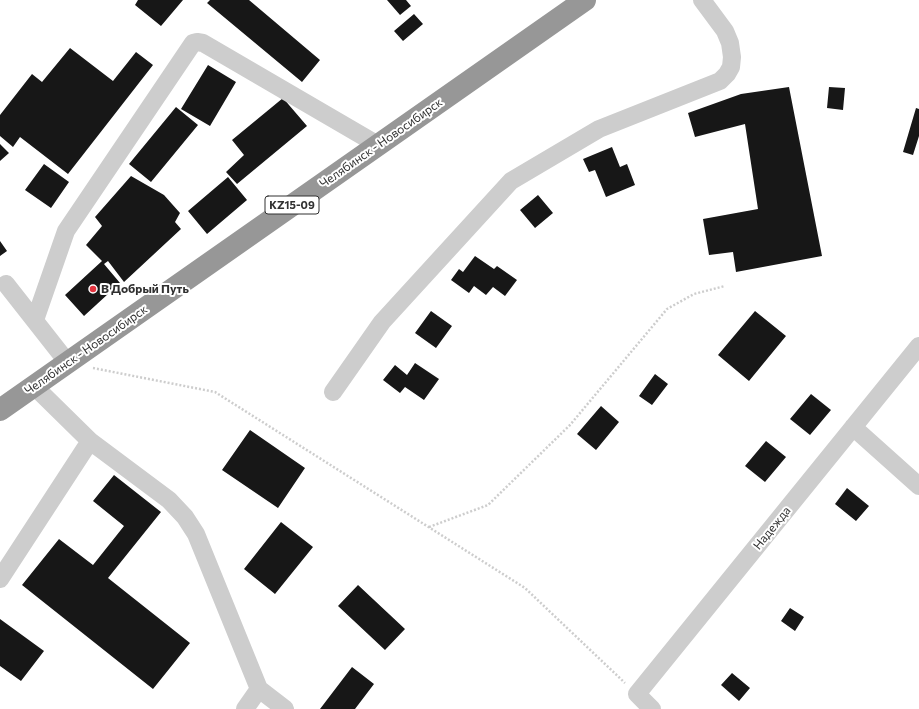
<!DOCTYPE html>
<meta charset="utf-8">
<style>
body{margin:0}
canvas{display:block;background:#fff}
</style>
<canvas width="919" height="709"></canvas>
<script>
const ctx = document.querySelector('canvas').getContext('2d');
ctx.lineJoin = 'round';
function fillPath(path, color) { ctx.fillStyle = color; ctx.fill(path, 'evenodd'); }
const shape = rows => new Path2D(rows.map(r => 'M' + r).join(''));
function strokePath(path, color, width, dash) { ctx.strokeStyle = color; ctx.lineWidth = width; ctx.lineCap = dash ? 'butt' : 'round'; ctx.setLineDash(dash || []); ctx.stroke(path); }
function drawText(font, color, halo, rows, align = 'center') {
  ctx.font = font + ' Commissioner,sans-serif'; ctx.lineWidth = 4; ctx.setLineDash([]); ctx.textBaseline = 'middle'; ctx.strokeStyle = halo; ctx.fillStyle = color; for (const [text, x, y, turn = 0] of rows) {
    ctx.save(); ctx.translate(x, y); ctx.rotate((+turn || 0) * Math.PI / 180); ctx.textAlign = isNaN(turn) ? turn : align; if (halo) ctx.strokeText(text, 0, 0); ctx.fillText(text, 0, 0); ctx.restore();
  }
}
fillPath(shape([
 [138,0,183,0,161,26,135,5],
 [210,0,249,0,320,60,302,82,207,3],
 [387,0,406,0,411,6,400,15],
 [414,14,423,24,403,41,394,31],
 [70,48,113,81,136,52,153,65,68,174,20,137,13,147,0,136,0,115,32,74,42,82],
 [208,65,236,82,210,126,181,109],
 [789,87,822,256,736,272,733,252,709,255,703,219,758,209,745,124,695,137,688,113,741,94],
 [829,87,845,88,843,110,827,108],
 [283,98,307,126,237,184,226,172,244,155,232,140],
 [176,107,198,125,151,182,129,164],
 [916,108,919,109,919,136,913,155,903,152],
 [0,144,9,153,0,161],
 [612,147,620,167,627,164,635,185,606,197,595,170,589,172,583,159],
 [44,164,69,182,51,208,25,190],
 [131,176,164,195,180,213,175,222,181,229,124,282,108,261,104,264,120,283,84,316,65,295,102,261,86,245,102,226,95,217],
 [228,177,247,200,207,234,188,211],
 [538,195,553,213,535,228,520,210],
 [0,241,7,251,0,256],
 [475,256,494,269,497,266,517,280,505,296,493,287,486,295,474,286,469,293,451,280,459,269,463,272],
 [431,311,452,326,436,348,415,333],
 [755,311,786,336,749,381,718,355],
 [415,363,439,379,424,400,405,387,400,393,383,380,395,365,407,375],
 [655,374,668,384,652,405,639,396],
 [811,394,831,410,810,435,790,419],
 [601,406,619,422,596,450,577,434],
 [250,430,305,468,278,508,222,470],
 [766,441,786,457,765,482,745,466],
 [114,475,161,512,108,578,190,643,153,689,22,585,59,539,93,565,124,526,93,501],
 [847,488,869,506,856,521,835,504],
 [281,522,313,547,275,594,244,569],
 [358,585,405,629,385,650,338,606],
 [790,608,804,617,795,631,781,621],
 [0,619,44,651,21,681,0,666],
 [352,667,374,684,355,709,320,709],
 [732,673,750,688,739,701,721,685]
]), '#171717');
strokePath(shape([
 [93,368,215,392,525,588,625,683],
 [429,527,488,505,570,425,667,309,694,294,725,286]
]), '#cdcdcd', 2.5, [2, 2]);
strokePath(shape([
 [6,284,68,363],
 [35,320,66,231,193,43,197,42,203,43,378,145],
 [34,386,90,441,169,500,185,517,196,534,259,689,245,709],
 [333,392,382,322,511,181,599,129,720,81,727,74,731,67,732,57,730,43,725,31,702,0],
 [853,427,919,486],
 [0,579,90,441],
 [259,689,285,709],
 [652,709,637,694,919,346]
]), '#cdcdcd', 18);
strokePath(shape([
 [0,410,585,0]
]), '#979797', 22);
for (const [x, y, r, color] of [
 [93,289,4,"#e4343f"]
]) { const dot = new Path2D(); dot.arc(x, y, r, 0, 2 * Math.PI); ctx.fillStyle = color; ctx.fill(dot); strokePath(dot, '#fff', 1.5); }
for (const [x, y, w] of [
 [292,205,54]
]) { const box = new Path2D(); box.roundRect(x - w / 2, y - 9, w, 18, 3); ctx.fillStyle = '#fff'; ctx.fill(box); strokePath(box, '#303030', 1); }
drawText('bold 11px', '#303030', null, [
 ["KZ15-09",292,205]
]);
drawText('12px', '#303030', '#fff', [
 ["Челябинск - Новосибирск",381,143,-35],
 ["Челябинск - Новосибирск",86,350,-35],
 ["Надежда",772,528,-51]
]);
drawText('bold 12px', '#303030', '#fff', [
 ["В Добрый Путь",101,289]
], 'left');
</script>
